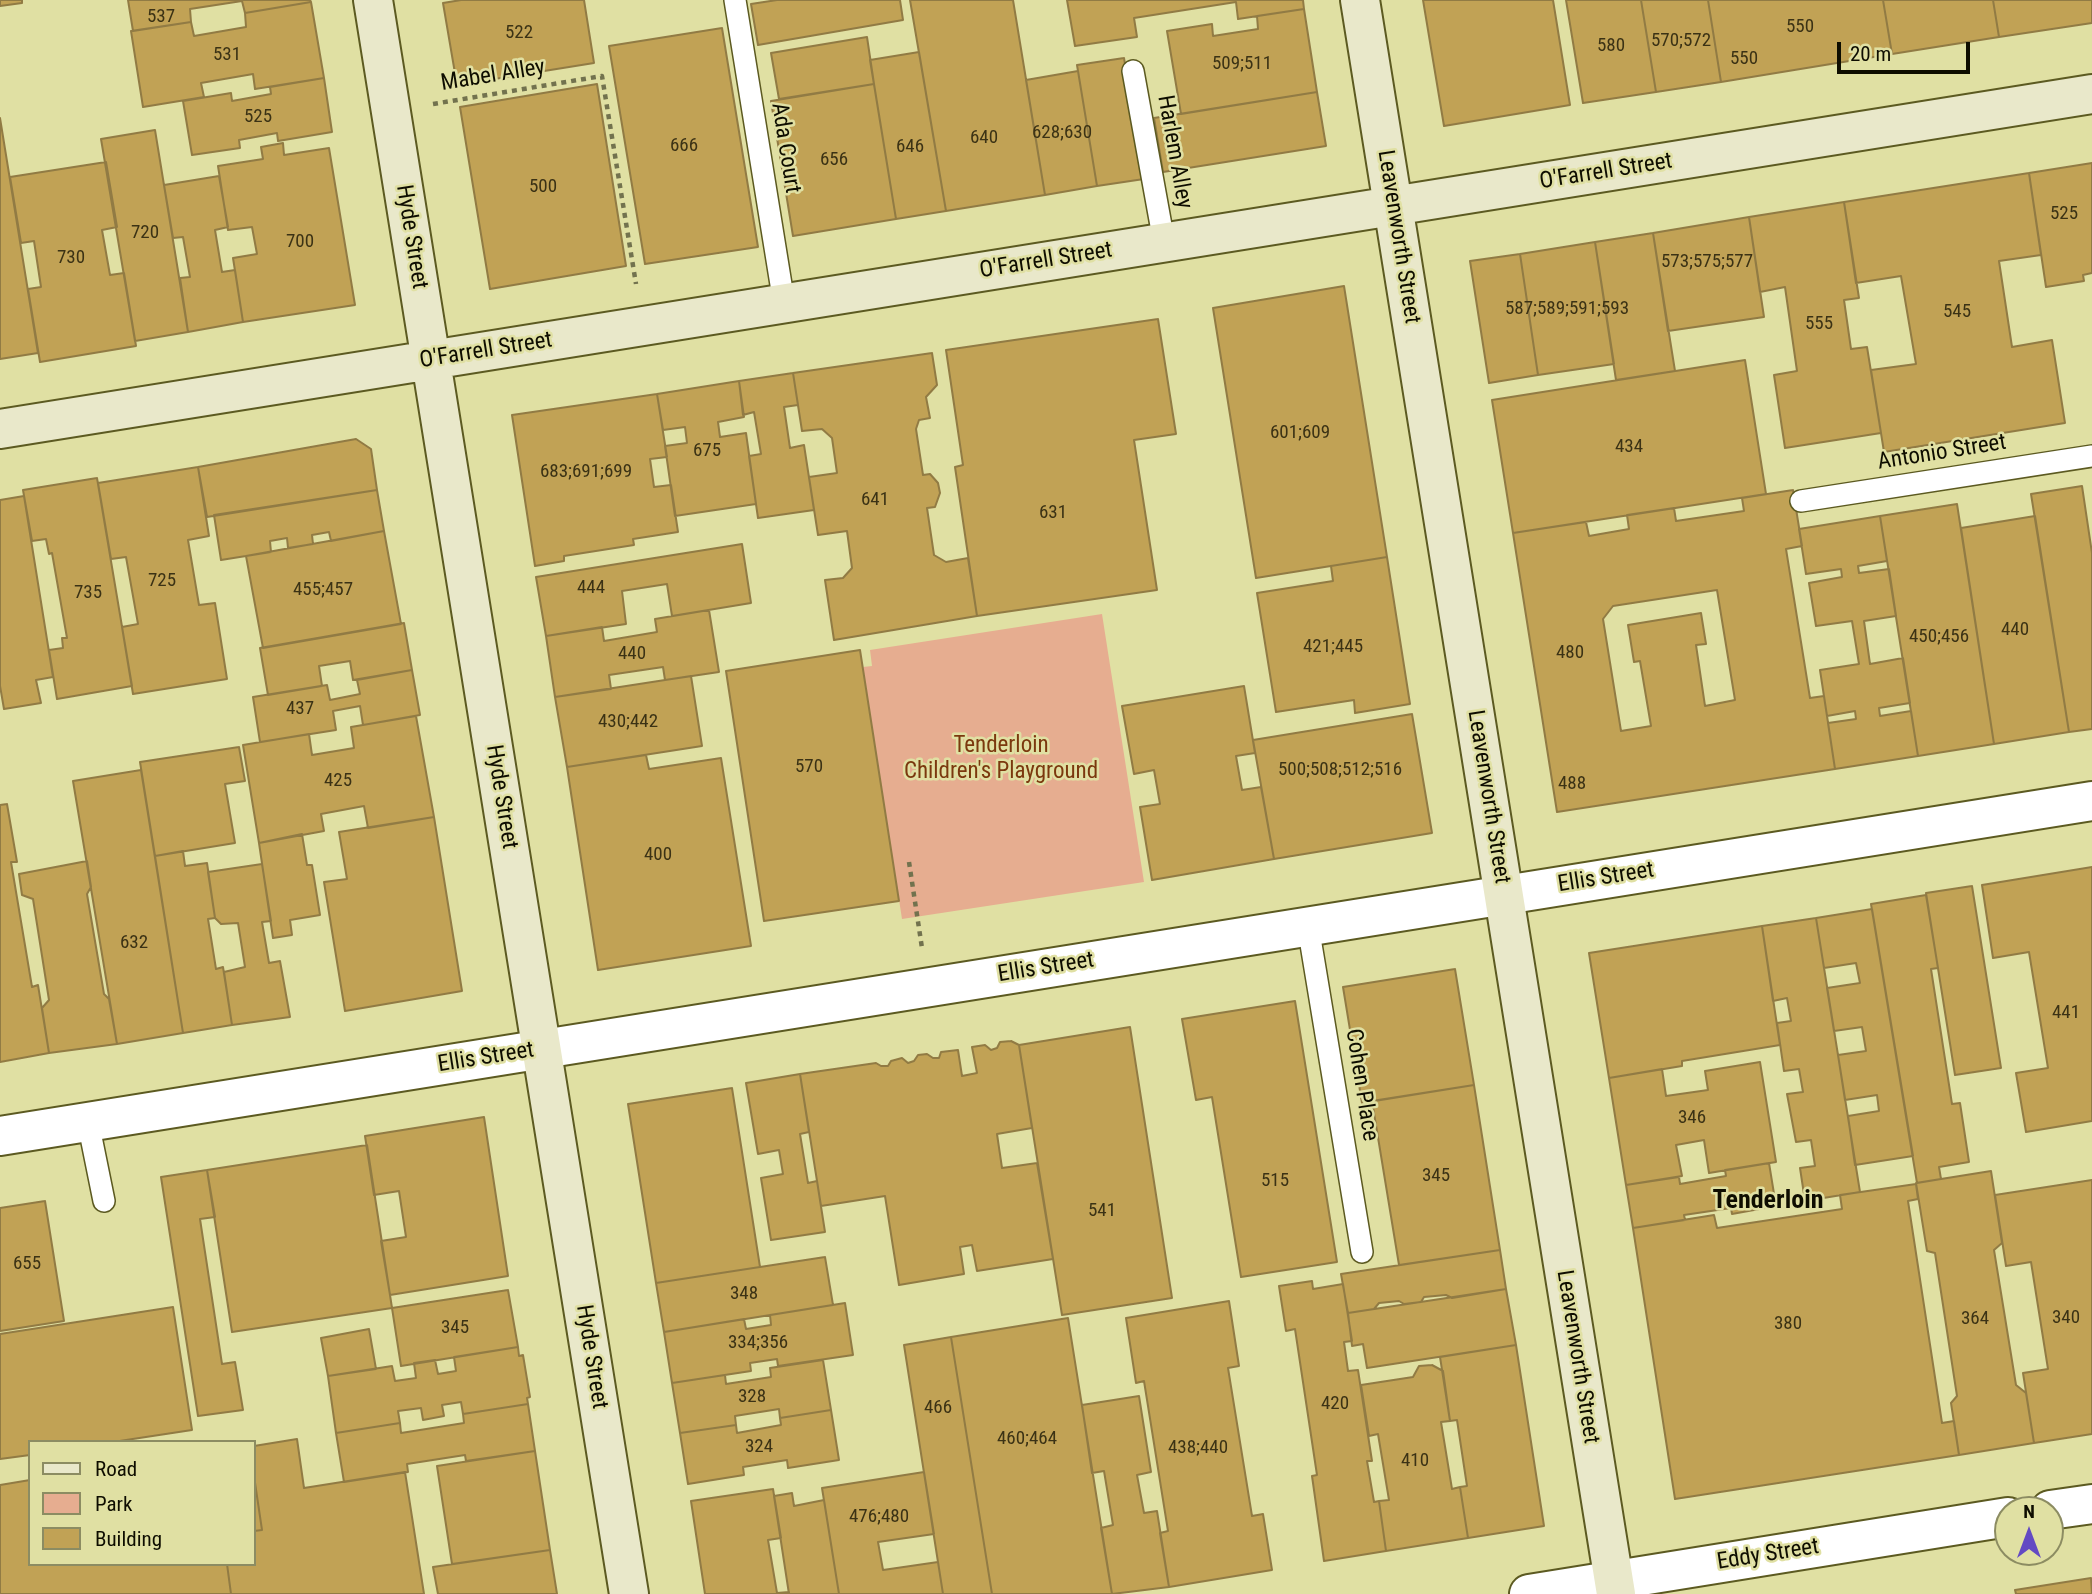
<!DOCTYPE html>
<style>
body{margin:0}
#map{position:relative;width:2092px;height:1594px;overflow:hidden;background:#e0e0a3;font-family:"Roboto Condensed",sans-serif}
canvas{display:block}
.legend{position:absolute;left:28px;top:1440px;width:228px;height:126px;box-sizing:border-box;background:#e0e0a3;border:2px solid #8c8c62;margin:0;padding:9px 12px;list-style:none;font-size:21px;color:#0e0d00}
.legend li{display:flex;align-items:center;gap:14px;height:35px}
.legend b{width:35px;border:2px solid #8c8c62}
.north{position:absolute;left:1994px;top:1496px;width:70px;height:70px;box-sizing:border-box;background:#e0e0a3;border:2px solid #8c8c62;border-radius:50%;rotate:0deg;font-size:19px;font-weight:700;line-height:28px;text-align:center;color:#0e0d00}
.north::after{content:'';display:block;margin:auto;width:24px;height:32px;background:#634ac3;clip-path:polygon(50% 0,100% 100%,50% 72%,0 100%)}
.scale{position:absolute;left:1837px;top:42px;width:133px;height:32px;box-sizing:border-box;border:4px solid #0e0d00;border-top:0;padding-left:9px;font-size:21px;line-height:24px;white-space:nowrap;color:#0e0d00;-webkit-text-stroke:5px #e0e0a3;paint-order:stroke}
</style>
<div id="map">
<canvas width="2092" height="1594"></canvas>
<ul class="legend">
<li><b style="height:9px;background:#e9e8ca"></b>Road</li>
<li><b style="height:19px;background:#e6ad90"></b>Park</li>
<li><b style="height:19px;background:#c1a255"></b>Building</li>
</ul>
<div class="north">N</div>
<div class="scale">20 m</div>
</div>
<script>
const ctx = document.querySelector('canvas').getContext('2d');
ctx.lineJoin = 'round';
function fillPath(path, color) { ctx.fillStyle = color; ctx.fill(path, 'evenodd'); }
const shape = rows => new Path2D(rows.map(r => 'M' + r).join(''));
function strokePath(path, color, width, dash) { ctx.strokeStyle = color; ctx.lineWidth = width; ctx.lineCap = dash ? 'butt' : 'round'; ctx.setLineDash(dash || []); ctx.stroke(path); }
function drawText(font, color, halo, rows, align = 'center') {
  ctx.font = font + ' "Roboto Condensed",sans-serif'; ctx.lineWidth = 5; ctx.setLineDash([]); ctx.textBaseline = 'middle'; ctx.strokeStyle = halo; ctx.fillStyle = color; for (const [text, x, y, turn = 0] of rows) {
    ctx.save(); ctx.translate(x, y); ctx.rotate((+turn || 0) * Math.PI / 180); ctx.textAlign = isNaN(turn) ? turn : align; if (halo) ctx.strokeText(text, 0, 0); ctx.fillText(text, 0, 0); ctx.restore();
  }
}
fillPath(shape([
 [1102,614,1144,882,902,919,863,667,872,666,870,650]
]), '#e6ad90');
const building = shape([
 [0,0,22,0,22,3,0,6,0,0],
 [128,0,310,0,311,2,245,13,242,1,190,9,191,22,133,31,128,0],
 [461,0,584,0,594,63,457,85,443,3,461,0],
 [777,0,900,0,903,20,758,45,751,4,777,0],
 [910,0,1013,0,1045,195,946,211,910,0],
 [1067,0,1303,0,1304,9,1238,19,1236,2,1134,18,1137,37,1075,46,1067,0],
 [1423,0,1553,0,1570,105,1444,126,1423,0],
 [1566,0,1641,0,1656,92,1583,103,1566,0],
 [1641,0,1708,0,1721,82,1656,92,1641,0],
 [1708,0,1883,0,1892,54,1721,82,1708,0],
 [1883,0,1993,0,1999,37,1892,54,1883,0],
 [1993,0,2092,0,2092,23,1999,37,1993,0],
 [311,2,324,78,255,89,253,74,201,83,204,97,143,107,131,31,191,22,194,36,246,27,245,13,311,2],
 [1304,9,1317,92,1181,114,1167,31,1212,24,1213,36,1258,29,1257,16,1304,9],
 [722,28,758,247,645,264,609,46,722,28],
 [867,37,874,84,779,99,771,53,867,37],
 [919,52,946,211,896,219,870,60,919,52],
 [1124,58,1144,179,1097,186,1077,65,1124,58],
 [1078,71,1097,186,1045,195,1026,80,1078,71],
 [324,78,332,132,278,141,277,133,239,140,240,148,192,155,183,101,231,93,232,101,271,94,270,87,324,78],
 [597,84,626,266,490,289,460,107,597,84],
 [874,84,896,219,793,236,771,101,874,84],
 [1317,92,1326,146,1163,172,1154,118,1317,92],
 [0,118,38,353,0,359,0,118],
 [155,130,188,332,135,341,101,139,155,130],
 [283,143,284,155,329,148,355,305,243,322,233,258,257,254,252,227,228,230,218,166,263,159,261,147,283,143],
 [106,162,117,227,102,230,110,275,124,273,136,346,40,362,28,289,41,287,34,241,21,243,10,177,106,162],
 [2092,163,2092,273,2083,275,2084,281,2046,287,2029,173,2092,163],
 [2029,173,2041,255,1999,261,2012,347,2052,340,2065,423,1884,452,1871,370,1916,364,1901,276,1856,283,1844,202,2029,173],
 [219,176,228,227,215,230,222,272,235,270,243,322,188,332,180,278,190,277,183,237,173,238,164,185,219,176],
 [1844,202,1859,298,1844,300,1851,349,1867,347,1881,433,1785,448,1774,375,1797,371,1785,287,1760,292,1749,217,1844,202],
 [1749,217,1764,317,1668,331,1653,233,1749,217],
 [1653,233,1675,371,1616,380,1595,242,1653,233],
 [1595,242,1614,364,1538,375,1520,254,1595,242],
 [1520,254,1538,375,1489,383,1470,261,1520,254],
 [1344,286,1387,557,1256,578,1213,308,1344,286],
 [1158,319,1176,434,1134,440,1157,590,977,616,955,467,963,465,946,350,1158,319],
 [932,353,937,385,926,397,930,418,919,420,916,429,923,475,930,474,938,483,940,493,935,507,927,508,934,555,946,562,968,558,977,616,834,640,825,580,843,578,852,568,847,531,818,535,809,477,837,473,832,438,822,429,802,431,793,373,932,353],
 [1745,360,1766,494,1513,533,1492,400,1745,360],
 [793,373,798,405,784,407,790,448,804,445,814,510,758,518,749,456,761,454,754,412,743,415,739,381,793,373],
 [739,381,744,417,718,422,720,437,746,433,756,504,675,516,665,446,687,443,685,427,663,430,657,394,739,381],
 [657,394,667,457,650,459,654,487,671,485,678,532,633,539,634,545,564,556,564,561,535,566,512,415,657,394],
 [356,439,371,449,377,490,207,517,198,467,356,439],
 [198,467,209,536,188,540,199,605,215,603,227,679,133,694,122,627,138,624,126,557,111,559,98,483,198,467],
 [97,478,132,686,57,699,49,650,63,648,62,638,67,638,52,553,49,554,46,539,32,541,23,490,97,478],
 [2082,486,2092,553,2092,729,2069,732,2031,494,2082,486],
 [377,490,384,531,331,541,329,532,312,535,313,544,288,548,287,538,270,541,271,552,221,560,214,515,377,490],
 [1793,490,1802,546,1786,549,1810,698,1824,696,1835,769,1557,812,1513,533,1586,522,1589,536,1629,529,1627,515,1674,508,1676,521,1744,511,1742,498,1793,490],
 [1717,590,1735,700,1705,706,1696,645,1706,644,1701,613,1628,625,1634,662,1640,661,1651,726,1621,731,1603,619,1613,606,1717,590],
 [24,496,53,677,36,680,41,703,4,709,0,686,0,500,24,496],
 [1957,504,1994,744,1918,756,1880,516,1957,504],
 [1880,516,1887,561,1858,566,1859,573,1889,569,1896,616,1864,621,1870,664,1903,658,1910,703,1879,708,1880,716,1911,711,1918,756,1835,769,1828,723,1856,719,1855,711,1827,716,1820,670,1859,664,1852,621,1816,626,1809,583,1842,577,1841,569,1806,574,1799,529,1880,516],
 [2035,516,2069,732,1994,744,1961,528,2035,516],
 [384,531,401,624,263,648,246,556,384,531],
 [742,544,751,603,672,616,667,584,622,591,626,624,546,636,536,577,742,544],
 [1387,557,1410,704,1355,713,1354,700,1276,712,1257,593,1333,581,1331,566,1387,557],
 [709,610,719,672,665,680,663,667,609,675,611,689,555,697,546,636,602,627,604,641,657,632,655,619,709,610],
 [404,623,412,670,353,680,350,661,319,666,322,686,268,695,260,648,404,623],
 [860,650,899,901,764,921,726,671,860,650],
 [412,670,420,715,363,725,360,706,333,711,336,730,260,742,253,697,327,685,330,700,360,694,357,680,412,670],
 [691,676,702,746,567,767,555,697,691,676],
 [1244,686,1255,753,1236,756,1242,790,1261,787,1274,859,1152,880,1140,807,1160,804,1154,770,1134,774,1122,706,1244,686],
 [1412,714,1432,833,1274,859,1253,740,1412,714],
 [416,716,434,817,368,828,364,806,321,814,324,831,259,843,243,745,309,734,312,755,354,748,351,727,416,716],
 [239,747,245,781,225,784,235,843,155,856,140,762,239,747],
 [646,755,649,769,721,758,751,946,598,970,567,767,646,755],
 [141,770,183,1033,117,1044,73,781,141,770],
 [7,804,17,862,11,862,32,987,38,985,49,1053,0,1062,0,805,7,804],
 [434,817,462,991,345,1011,324,882,347,879,339,832,434,817],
 [302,834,307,865,312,865,320,915,290,920,292,935,273,938,259,843,302,834],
 [183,851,185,866,207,863,215,918,208,919,216,969,223,967,232,1025,183,1033,155,856,183,851],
 [87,861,91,887,87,894,104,994,109,999,117,1044,49,1053,42,1008,49,1000,33,899,22,895,19,874,87,861],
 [262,864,271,921,262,922,269,963,280,961,290,1017,232,1025,224,972,245,967,238,923,221,924,215,918,208,872,262,864],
 [2092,867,2092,1121,2026,1132,2016,1073,2048,1068,2029,952,1993,958,1982,885,2092,867],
 [1972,886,2001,1068,1955,1075,1926,893,1972,886],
 [1926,895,1938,968,1931,969,1952,1104,1960,1103,1969,1162,1939,1167,1941,1179,1917,1183,1871,904,1926,895],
 [1872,909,1913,1156,1855,1165,1848,1116,1879,1111,1877,1095,1845,1100,1838,1055,1866,1051,1862,1027,1834,1031,1827,988,1860,983,1856,963,1824,968,1816,918,1872,909],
 [1816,918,1860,1192,1805,1201,1800,1168,1815,1166,1811,1140,1796,1142,1787,1094,1803,1092,1799,1069,1784,1071,1777,1023,1791,1021,1787,998,1773,1001,1762,926,1816,918],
 [1762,926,1780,1045,1682,1061,1682,1066,1609,1078,1589,953,1762,926],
 [1455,969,1474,1085,1362,1103,1343,987,1455,969],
 [1295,1001,1337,1262,1241,1277,1212,1097,1196,1100,1182,1019,1295,1001],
 [1130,1027,1172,1298,1062,1315,1019,1045,1130,1027],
 [1011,1041,1019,1045,1032,1128,997,1134,1002,1168,1037,1163,1053,1259,977,1271,972,1245,960,1247,964,1274,899,1285,885,1196,821,1206,800,1074,876,1063,881,1066,888,1066,891,1061,902,1058,908,1063,914,1061,918,1055,927,1054,933,1058,939,1058,941,1052,958,1050,962,1076,977,1073,972,1047,985,1045,991,1050,997,1048,1000,1042,1011,1041],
 [1760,1062,1776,1162,1709,1173,1704,1140,1676,1145,1682,1176,1626,1185,1609,1078,1662,1069,1666,1096,1708,1090,1705,1071,1760,1062],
 [800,1074,809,1132,800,1134,808,1183,817,1181,825,1232,771,1240,761,1178,783,1174,779,1150,758,1154,746,1083,800,1074],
 [1474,1085,1500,1250,1399,1265,1372,1101,1474,1085],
 [732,1088,760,1267,656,1283,628,1104,732,1088],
 [484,1117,508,1276,390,1295,381,1241,406,1237,399,1191,374,1195,365,1136,484,1117],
 [367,1145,392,1308,232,1332,207,1170,367,1145],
 [1769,1163,1776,1206,1732,1214,1731,1208,1684,1215,1685,1220,1633,1228,1626,1185,1679,1177,1680,1184,1726,1176,1725,1170,1769,1163],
 [207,1170,215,1217,200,1219,222,1364,235,1362,243,1410,198,1416,161,1177,207,1170],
 [1991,1171,2002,1243,1994,1250,2016,1385,2026,1393,2034,1443,1959,1455,1951,1403,1957,1396,1935,1253,1927,1251,1916,1183,1991,1171],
 [2092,1180,2092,1434,2034,1443,2023,1373,2048,1369,2031,1262,2006,1266,1995,1195,2092,1180],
 [1916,1184,1918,1199,1908,1201,1942,1423,1954,1421,1959,1455,1675,1499,1633,1228,1714,1215,1717,1228,1842,1209,1840,1195,1916,1184],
 [45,1201,64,1321,0,1331,0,1208,45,1201],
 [1500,1250,1506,1289,1452,1298,1446,1295,1424,1297,1421,1302,1404,1304,1399,1301,1379,1303,1374,1309,1348,1313,1341,1274,1500,1250],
 [825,1257,833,1305,664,1332,656,1283,825,1257],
 [1312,1281,1313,1289,1343,1284,1352,1341,1344,1342,1348,1371,1358,1370,1372,1461,1367,1461,1374,1502,1379,1501,1386,1551,1324,1561,1312,1476,1317,1475,1295,1329,1286,1331,1279,1286,1312,1281],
 [1506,1289,1516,1345,1367,1368,1363,1344,1352,1346,1348,1313,1506,1289],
 [508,1290,518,1347,401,1366,392,1308,508,1290],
 [1229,1301,1239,1366,1228,1368,1252,1516,1263,1514,1272,1570,1169,1587,1160,1533,1168,1531,1144,1381,1136,1383,1126,1318,1229,1301],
 [845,1303,853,1355,778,1366,777,1359,750,1363,751,1371,672,1383,664,1332,744,1319,746,1329,771,1325,770,1315,845,1303],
 [173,1307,192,1430,113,1442,30,1442,30,1455,0,1459,0,1334,173,1307],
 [1068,1318,1112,1594,992,1594,951,1337,1068,1318],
 [369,1329,376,1369,328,1376,321,1338,369,1329],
 [951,1337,992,1594,943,1594,904,1345,951,1337],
 [1516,1345,1544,1526,1468,1538,1460,1487,1467,1486,1457,1420,1450,1421,1440,1357,1516,1345],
 [518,1347,519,1356,523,1355,530,1397,527,1398,528,1404,463,1414,461,1402,442,1405,444,1416,423,1420,421,1408,398,1411,400,1423,336,1433,328,1376,392,1366,395,1381,416,1378,414,1363,435,1360,438,1374,456,1371,454,1357,518,1347],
 [823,1360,831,1410,780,1418,779,1409,735,1416,736,1425,680,1433,672,1383,725,1375,726,1384,771,1377,770,1368,823,1360],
 [1432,1365,1443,1371,1450,1421,1441,1422,1452,1489,1460,1487,1468,1538,1386,1551,1379,1501,1389,1500,1378,1434,1369,1436,1361,1385,1413,1377,1419,1366,1432,1365],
 [1139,1396,1151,1472,1137,1475,1144,1513,1157,1511,1169,1587,1112,1594,1101,1528,1113,1525,1104,1471,1092,1473,1082,1405,1139,1396],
 [528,1404,535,1451,466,1461,465,1455,407,1464,408,1472,344,1482,336,1433,400,1423,401,1433,464,1423,463,1414,528,1404],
 [831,1410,839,1460,788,1468,787,1460,743,1467,744,1475,688,1484,680,1433,736,1425,737,1433,781,1425,780,1418,831,1410],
 [297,1439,304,1488,405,1472,424,1594,231,1594,227,1564,254,1564,254,1531,262,1530,254,1476,254,1446,297,1439],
 [535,1451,550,1550,452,1564,437,1466,535,1451],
 [924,1472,934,1534,878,1542,883,1570,938,1562,943,1594,839,1594,822,1488,924,1472],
 [254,1476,262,1530,254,1531,254,1476],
 [30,1480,30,1564,227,1564,231,1594,0,1594,0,1485,30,1480],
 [773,1489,781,1538,768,1540,777,1593,789,1592,789,1594,705,1594,691,1501,773,1489],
 [792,1493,794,1506,824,1500,839,1594,789,1594,774,1496,792,1493],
 [550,1550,557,1594,438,1594,433,1567,550,1550],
 [2091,1578,2092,1594,2016,1594,2015,1590,2091,1578]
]);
fillPath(building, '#c1a255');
strokePath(building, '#917b44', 2);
const lane = shape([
 [735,0,784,303],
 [1133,71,1164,242],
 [1801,501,2092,456],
 [1308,926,1362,1252],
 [88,1122,104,1201]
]);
const street = shape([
 [0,1136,2092,801],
 [2050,1510,2092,1504],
 [1529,1594,2008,1517]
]);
const secondary = shape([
 [373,0,629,1594],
 [1360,0,1616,1594],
 [0,429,2092,94]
]);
strokePath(lane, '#5c5a21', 24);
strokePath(street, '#5c5a21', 42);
strokePath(secondary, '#5c5a21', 42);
strokePath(shape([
 [433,104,602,76,636,284],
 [909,862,922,948]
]), '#72724e', 4.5, [5, 5]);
strokePath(lane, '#fff', 21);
strokePath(street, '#fff', 38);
strokePath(secondary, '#e9e8ca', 38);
drawText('19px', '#3b3215', null, [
 ["537",161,17],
 ["550",1800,27],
 ["522",519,33],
 ["570;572",1681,41],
 ["580",1611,46],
 ["531",227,55],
 ["550",1744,59],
 ["509;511",1242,64],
 ["525",258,117],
 ["628;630",1062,133],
 ["640",984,138],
 ["666",684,146],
 ["646",910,147],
 ["656",834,160],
 ["500",543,187],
 ["525",2064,214],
 ["720",145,233],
 ["700",300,242],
 ["730",71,258],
 ["573;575;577",1707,262],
 ["587;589;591;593",1567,309],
 ["545",1957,312],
 ["555",1819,324],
 ["601;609",1300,433],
 ["434",1629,447],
 ["675",707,451],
 ["683;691;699",586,472],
 ["641",875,500],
 ["631",1053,513],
 ["725",162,581],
 ["444",591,588],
 ["455;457",323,590],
 ["735",88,593],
 ["440",2015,630],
 ["450;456",1939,637],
 ["421;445",1333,647],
 ["480",1570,653],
 ["440",632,654],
 ["437",300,709],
 ["430;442",628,722],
 ["570",809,767],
 ["500;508;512;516",1340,770],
 ["425",338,781],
 ["488",1572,784],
 ["400",658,855],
 ["632",134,943],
 ["441",2066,1013],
 ["346",1692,1118],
 ["345",1436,1176],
 ["515",1275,1181],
 ["541",1102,1211],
 ["655",27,1264],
 ["348",744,1294],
 ["340",2066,1318],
 ["364",1975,1319],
 ["380",1788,1324],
 ["345",455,1328],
 ["334;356",758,1343],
 ["328",752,1397],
 ["420",1335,1404],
 ["466",938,1408],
 ["460;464",1027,1439],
 ["324",759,1447],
 ["438;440",1198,1448],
 ["410",1415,1461],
 ["476;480",879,1517]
]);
drawText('23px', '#0e0d00', '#e0e0a3', [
 ["Mabel Alley",493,76,-9],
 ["Ada Court",785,148,81],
 ["Harlem Alley",1174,152,80],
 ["O'Farrell Street",1606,172,-9],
 ["Hyde Street",411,237,81],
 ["Leavenworth Street",1398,237,81],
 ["O'Farrell Street",1046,261,-9],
 ["O'Farrell Street",486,351,-9],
 ["Antonio Street",1942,453,-9],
 ["Hyde Street",501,797,81],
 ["Leavenworth Street",1488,797,81],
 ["Ellis Street",1606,878,-9],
 ["Ellis Street",1046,968,-9],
 ["Ellis Street",486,1058,-9],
 ["Cohen Place",1361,1085,81],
 ["Hyde Street",591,1357,81],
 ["Leavenworth Street",1577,1357,81],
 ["Eddy Street",1768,1555,-9]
]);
drawText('23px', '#7b380e', '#e0e0a3', [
 ["Tenderloin",1001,746],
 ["Children's Playground",1001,772]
]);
drawText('bold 26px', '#0e0d00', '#e0e0a3', [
 ["Tenderloin",1768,1201]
]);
</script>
